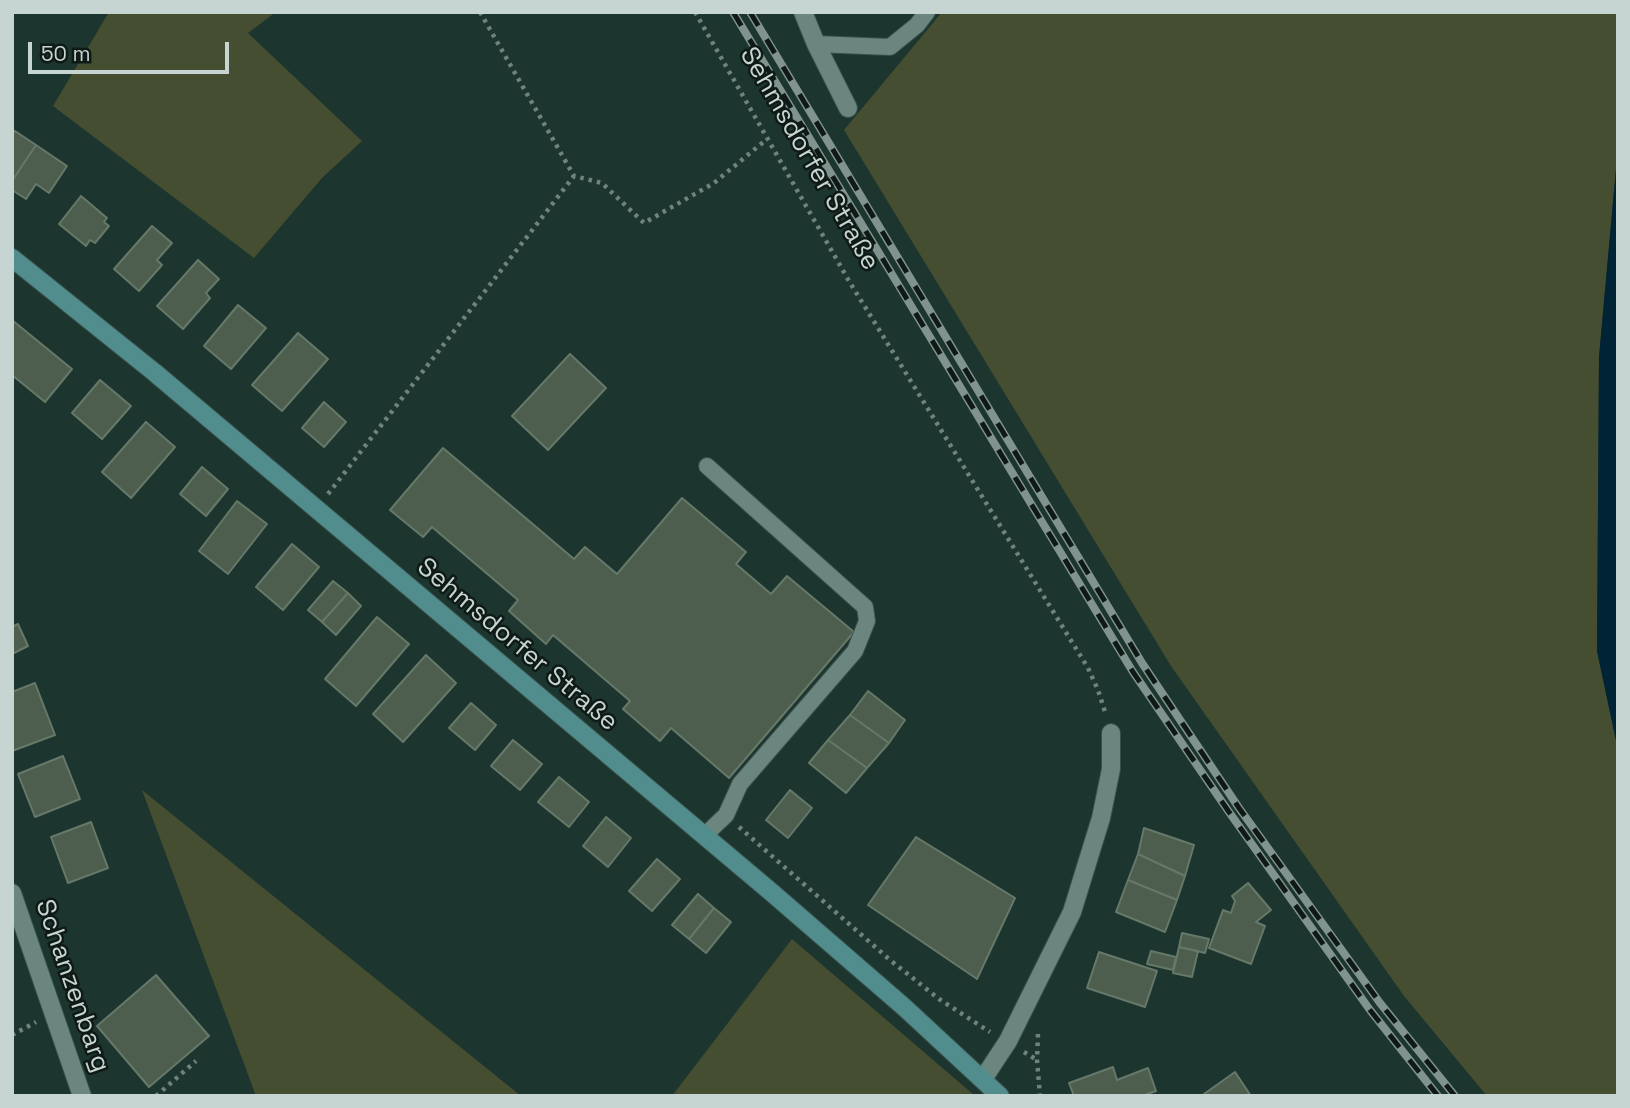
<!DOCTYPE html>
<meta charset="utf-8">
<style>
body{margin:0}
#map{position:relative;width:1630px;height:1108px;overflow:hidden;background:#1c352f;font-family:"Space Grotesk",sans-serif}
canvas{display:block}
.frame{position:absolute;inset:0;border:14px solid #c6d5d1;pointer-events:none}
.scale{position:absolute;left:28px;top:42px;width:201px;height:32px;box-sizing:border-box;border:4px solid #c6d5d1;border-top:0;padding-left:9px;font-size:21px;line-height:24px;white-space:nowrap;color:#c6d5d1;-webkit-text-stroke:5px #0f1a17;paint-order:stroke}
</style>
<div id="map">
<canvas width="1630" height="1108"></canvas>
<div class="frame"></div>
<div class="scale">50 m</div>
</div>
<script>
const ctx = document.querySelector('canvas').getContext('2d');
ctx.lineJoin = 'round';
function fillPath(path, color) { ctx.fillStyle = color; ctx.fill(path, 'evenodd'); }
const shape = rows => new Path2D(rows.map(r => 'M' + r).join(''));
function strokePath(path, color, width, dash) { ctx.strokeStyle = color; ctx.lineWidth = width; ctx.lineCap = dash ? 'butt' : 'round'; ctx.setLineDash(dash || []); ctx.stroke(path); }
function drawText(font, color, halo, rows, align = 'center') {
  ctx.font = font + ' "Space Grotesk",sans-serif'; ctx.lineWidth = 5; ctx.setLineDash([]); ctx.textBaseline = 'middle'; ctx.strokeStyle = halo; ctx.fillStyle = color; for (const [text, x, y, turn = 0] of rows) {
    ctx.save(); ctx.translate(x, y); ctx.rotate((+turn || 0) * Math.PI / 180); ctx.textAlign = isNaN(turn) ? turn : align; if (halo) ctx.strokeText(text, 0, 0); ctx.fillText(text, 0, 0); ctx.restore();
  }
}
fillPath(shape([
 [109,12,276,12,248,33,362,141,322,178,254,258,53,106],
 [942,12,1618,12,1618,147,1599,357,1597,651,1618,750,1618,1096,1487,1096,1404,996,1171,666,844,130],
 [142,790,521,1096,256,1096],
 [792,939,974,1095,975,1096,672,1096]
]), '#464e31');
fillPath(shape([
 [1618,147,1618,750,1597,651,1599,357]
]), '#002335');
const building = shape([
 [15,131,36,145,12,181,12,134,15,131],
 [36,145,67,166,49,193,36,184,26,199,12,190,12,181,36,145],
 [81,196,107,218,104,222,109,226,95,243,90,240,86,246,59,224,81,196],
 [152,226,172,243,157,260,162,265,139,291,114,269,152,226],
 [198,260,219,279,206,293,210,298,183,329,157,306,198,260],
 [238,305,266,328,231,369,204,346,238,305],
 [12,320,72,369,45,402,12,375,12,320],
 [298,333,328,359,282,411,252,385,298,333],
 [570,354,606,388,548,450,512,416,570,354],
 [100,380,131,406,102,439,72,413,100,380],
 [324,402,346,422,324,447,302,428,324,402],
 [146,422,175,447,131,498,102,472,146,422],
 [443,448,574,559,585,547,617,574,682,498,746,552,736,564,771,594,787,576,854,632,729,778,671,728,660,741,623,709,630,701,553,635,546,644,509,611,518,600,432,527,423,537,390,510,443,448],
 [202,467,228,489,206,516,180,494,202,467],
 [237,501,267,524,228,574,199,551,237,501],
 [292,544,319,567,283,610,256,587,292,544],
 [333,581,348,593,322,622,308,610,333,581],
 [348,593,361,606,336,635,322,622,348,593],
 [377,617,409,644,356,706,325,679,377,617],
 [18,624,28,646,12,654,12,627,18,624],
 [426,655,456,683,403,742,373,714,426,655],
 [35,683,55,735,12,751,12,692,35,683],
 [868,691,905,720,889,743,850,715,868,691],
 [471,703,496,725,475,750,449,728,471,703],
 [850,715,889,743,867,768,828,740,850,715],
 [513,740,542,764,520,790,491,766,513,740],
 [828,740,867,768,846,793,809,763,828,740],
 [63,756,80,799,35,817,18,774,63,756],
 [559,777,589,802,569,827,538,802,559,777],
 [790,790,812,808,788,838,766,820,790,790],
 [606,817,631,838,608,867,583,846,606,817],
 [91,822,108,868,68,883,51,837,91,822],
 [1144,828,1194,845,1185,876,1138,854,1144,828],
 [916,837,1015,898,977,979,868,905,916,837],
 [1138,854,1185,876,1177,900,1128,880,1138,854],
 [657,859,680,879,652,911,629,891,657,859],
 [1128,880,1177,900,1165,932,1116,912,1128,880],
 [1248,883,1271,910,1256,922,1265,926,1251,964,1209,948,1223,910,1231,913,1235,901,1232,896,1248,883],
 [698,894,714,908,689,939,672,925,698,894],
 [714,908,731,922,706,953,689,939,714,908],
 [1182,933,1209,939,1205,953,1179,947,1182,933],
 [1179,947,1198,951,1192,977,1173,973,1179,947],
 [1151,951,1176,957,1173,970,1147,964,1151,951],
 [1099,952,1157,971,1145,1007,1087,988,1099,952],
 [156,975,209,1036,149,1087,97,1026,156,975],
 [1113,1067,1117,1080,1148,1068,1156,1091,1142,1096,1074,1096,1069,1083,1113,1067],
 [1235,1072,1251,1096,1205,1096,1204,1094,1235,1072]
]);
fillPath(building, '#4d5e4f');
strokePath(building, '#667969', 2);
const service = shape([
 [816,44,890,47,917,25,927,12],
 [704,836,726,815,740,784,855,651,867,621,865,607,707,466]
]);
const minor = shape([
 [803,12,816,44,848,108],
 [12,893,82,1096],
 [983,1079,1008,1041,1072,912,1101,818,1111,769,1111,733]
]);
const secondary = shape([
 [12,258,154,372,770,891,904,1007,1000,1096]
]);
strokePath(service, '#3a504b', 18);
strokePath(minor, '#3a504b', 20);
strokePath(secondary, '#3a504b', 20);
strokePath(shape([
 [480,12,574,176,602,183,644,223,714,183,767,139],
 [695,12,849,281,1088,668,1098,690,1106,715],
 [328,494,574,176],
 [739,827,890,960,939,999,990,1032],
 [1038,1034,1037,1060,1040,1096],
 [12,1035,36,1022],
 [1024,1052,1037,1060],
 [156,1096,196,1061]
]), '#6f837e', 4.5, [3.5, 5]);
strokePath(service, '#6b867f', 16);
strokePath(minor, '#6b867f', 18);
strokePath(secondary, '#508d8c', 18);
const rail = shape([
 [733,12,1133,672,1229,812,1370,1010,1438,1096],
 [750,12,1142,663,1239,808,1380,1003,1455,1096]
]);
strokePath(rail, '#80938e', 8);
strokePath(rail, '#0f1a17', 5, [16]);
drawText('26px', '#c6d5d1', '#0f1a17', [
 ["Sehmsdorfer Straße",809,159,60],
 ["Sehmsdorfer Straße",517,645,40],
 ["Schanzenbarg",72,986,71]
]);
</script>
